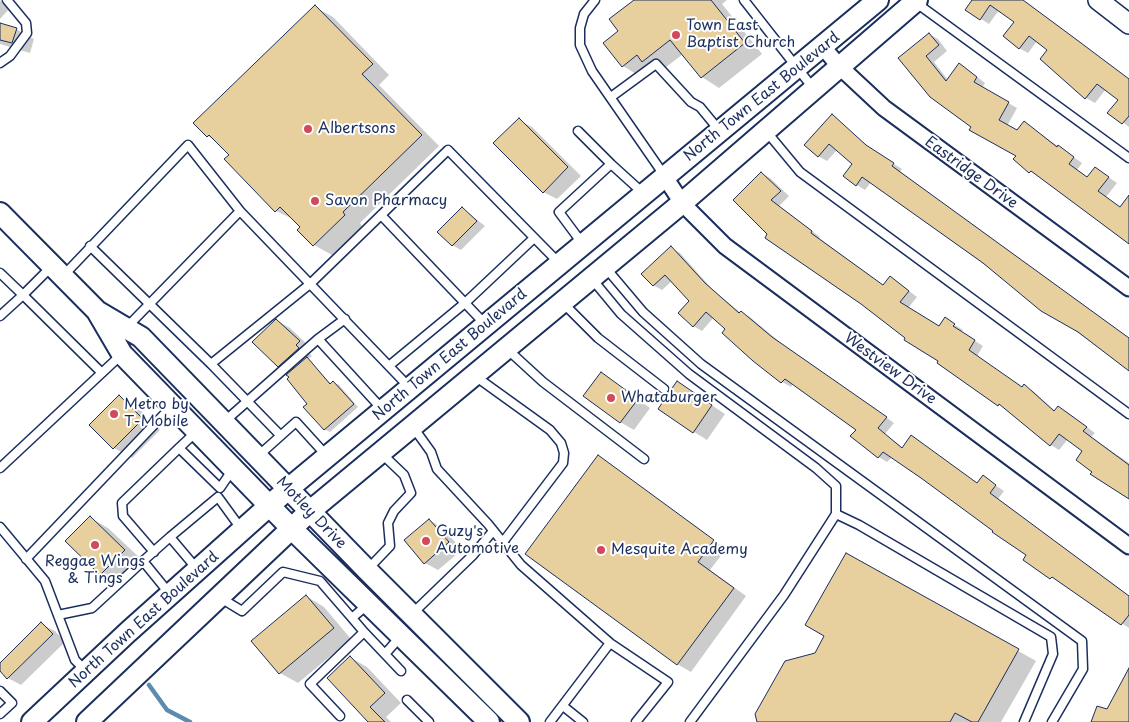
<!DOCTYPE html>
<style>
body{margin:0}
canvas{display:block;background:#fff}
</style>
<canvas width="1129" height="722"></canvas>
<script>
const ctx = document.querySelector('canvas').getContext('2d');
ctx.lineJoin = 'round';
function fillPath(path, color) { ctx.fillStyle = color; ctx.fill(path, 'evenodd'); }
const shape = rows => new Path2D(rows.map(r => 'M' + r).join(''));
function strokePath(path, color, width, dash) { ctx.strokeStyle = color; ctx.lineWidth = width; ctx.lineCap = dash ? 'butt' : 'round'; ctx.setLineDash(dash || []); ctx.stroke(path); }
function drawText(font, color, halo, rows, align = 'center') {
  ctx.font = font + ' "Playpen Sans",sans-serif'; ctx.lineWidth = 4; ctx.setLineDash([]); ctx.textBaseline = 'middle'; ctx.strokeStyle = halo; ctx.fillStyle = color; for (const [text, x, y, turn = 0] of rows) {
    ctx.save(); ctx.translate(x, y); ctx.rotate((+turn || 0) * Math.PI / 180); ctx.textAlign = isNaN(turn) ? turn : align; if (halo) ctx.strokeText(text, 0, 0); ctx.fillText(text, 0, 0); ctx.restore();
  }
}
fillPath(shape([
 [0,0,9,9,0,19],
 [636,0,727,0,722,4,762,54,719,88,702,77,683,54,661,71,654,67,641,77,623,66,605,43,620,31],
 [974,0,1021,0,1129,80,1129,127,1109,112,1120,100,1106,89,1095,103,1086,98,1042,59,1049,50,1037,41,1028,53,1019,48,1016,22,999,10,989,24,981,19],
 [315,7,333,17,389,75,379,85,439,146,360,223,362,226,332,255,314,245,299,230,301,227,295,220,276,211,230,155,218,142,208,136],
 [0,24,16,29,34,39,30,53,0,44],
 [929,34,938,39,947,51,934,62,948,80,968,70,985,83,982,88,1017,108,1007,126,1017,132,1025,123,1082,163,1077,170,1088,178,1095,168,1117,183,1106,197,1121,208,1129,207,1129,242,1015,159,1018,156,973,126,900,58],
 [832,116,875,152,902,169,900,172,1129,338,1129,370,871,182,865,190,857,185,854,164,837,150,827,161,818,156],
 [519,120,532,127,581,176,557,199,543,192],
 [761,173,770,178,789,196,779,206,820,237,819,238,884,286,890,278,899,283,917,297,908,308,940,327,945,319,963,330,961,332,983,346,977,356,1023,388,1024,386,1033,391,1055,411,1058,407,1067,412,1095,433,1091,437,1129,463,1129,498,1093,472,1084,451,1068,439,1059,450,1051,445,1007,409,769,234],
 [462,208,485,226,461,250,452,245],
 [671,248,680,253,713,290,741,313,750,317,781,343,894,423,885,434,903,448,911,436,978,484,983,477,1004,491,998,499,1129,596,1129,628,1024,559,1028,555,892,457,887,462,879,457,858,429,793,383,791,387,782,382,714,317,702,331,693,326,690,301,672,281,662,290,653,285],
 [276,320,290,328,312,349,309,353,312,356,308,359,331,384,333,382,339,385,358,407,330,432,324,429,291,377,290,373,279,366],
 [602,374,650,408,634,430,620,422],
 [677,382,725,414,707,440,694,432],
 [119,397,137,407,160,430,132,458,114,448,91,425],
 [598,457,726,549,710,570,746,596,691,672,677,664],
 [90,518,108,528,142,560,119,584,101,574],
 [429,520,443,528,462,550,438,570,425,563],
 [847,554,1036,661,1001,722,758,722,816,654,826,635],
 [306,596,324,607,351,639,298,683,280,673,253,641],
 [41,624,55,631,65,642,21,685,8,678,0,670,0,665],
 [351,658,367,667,401,703,386,717,391,722,370,722]
]), '#0003');
strokePath(shape([
 [149,685,167,710,190,722]
]), '#5b8bb0', 4.5);
const building = shape([
 [634,0,711,0,745,43,701,78,670,40,642,62,637,55,622,67,603,43,618,31,609,19,634,0],
 [972,0,1023,0,1073,37,1129,79,1129,116,1122,124,1107,113,1118,100,1097,84,1085,99,1040,59,1047,50,1029,36,1019,49,1003,36,1014,22,990,5,980,20,965,10,972,0],
 [315,5,373,64,362,74,422,135,343,212,345,215,313,246,297,230,300,227,280,207,275,212,224,159,229,155,209,135,207,137,193,123,315,5],
 [0,23,17,28,12,43,0,40,0,23],
 [929,33,939,45,926,56,946,81,959,63,977,77,974,82,1009,102,999,120,1017,130,1024,121,1057,147,1058,145,1074,157,1069,164,1087,177,1095,167,1109,177,1098,191,1120,207,1129,195,1129,244,1066,197,1031,171,1029,173,1013,159,1016,156,969,130,971,127,930,97,898,58,929,33],
 [832,114,866,145,894,163,892,166,1129,338,1129,371,1078,332,1041,311,983,263,862,177,856,186,843,176,852,164,829,144,818,157,804,145,832,114],
 [519,118,568,167,543,193,493,143,519,118],
 [761,172,781,191,771,200,812,231,811,233,883,285,890,276,909,291,900,302,939,326,945,317,955,324,953,326,975,340,969,350,1022,387,1024,384,1054,411,1058,406,1087,427,1083,431,1129,465,1129,499,1090,474,1092,472,1076,460,1082,451,1059,434,1050,446,999,404,998,406,937,363,938,361,904,340,905,338,861,304,765,238,767,234,733,200,761,172],
 [462,207,477,221,452,246,437,232,462,207],
 [671,246,705,283,739,313,741,311,772,337,887,417,878,428,902,448,911,435,977,483,983,475,996,485,990,493,1129,596,1129,615,1121,625,1052,577,1050,579,1023,560,1026,555,992,532,993,531,921,478,883,452,878,458,850,436,856,430,785,379,781,383,753,361,722,333,725,329,706,312,693,327,678,313,689,301,665,275,653,286,641,274,671,246],
 [276,319,300,341,296,345,299,348,278,367,252,342,276,319],
 [307,357,330,384,333,381,354,404,324,430,303,407,307,404,287,379,289,377,286,375,307,357],
 [601,372,638,399,620,423,583,396,601,372],
 [677,381,712,405,693,433,658,409,677,381],
 [119,395,143,419,113,449,89,425,119,395],
 [598,455,714,540,698,562,734,588,677,665,525,554,598,455],
 [90,516,125,550,100,575,65,541,90,516],
 [429,519,449,542,424,564,404,540,429,519],
 [846,553,1019,649,978,722,972,722,955,713,950,722,757,722,755,714,785,661,815,653,824,636,805,625,846,553],
 [306,595,334,628,279,674,251,641,306,595],
 [41,622,53,634,7,679,0,671,0,663,41,622],
 [350,656,385,693,370,707,385,722,368,722,327,678,350,656],
 [1129,668,1129,722,1091,722,1097,706,1107,709,1129,668]
]);
fillPath(building, '#e8cf9e');
strokePath(building, '#1b2f5e', 1);
const service = shape([
 [595,0,584,14,580,28,580,45,592,71,664,175],
 [744,0,813,88],
 [915,2,1129,158],
 [0,63,10,56,27,33,26,23,7,0],
 [611,97,656,64,691,102,700,107,719,130],
 [578,131,611,164],
 [766,131,800,172,1129,414],
 [381,215,485,324],
 [582,243,559,212,611,164,643,193],
 [90,246,211,364,310,284,448,150,560,264],
 [605,267,643,312,701,364,1082,641,1083,669,1052,722],
 [0,273,23,295,52,266],
 [64,275,188,145,240,211],
 [592,279,621,314,689,374,816,468,836,486,836,514],
 [563,303,598,338,664,389],
 [0,316,23,295,102,373],
 [127,327,240,211,410,388],
 [318,339,345,319],
 [507,349,543,382,644,459],
 [211,364,280,435],
 [390,365,465,303,534,238],
 [475,376,550,430,561,443,564,453,563,463,503,542],
 [225,421,318,339,382,409],
 [413,427,431,452,437,469,488,524,521,565,610,643,550,722],
 [196,432,179,448,220,488,233,469],
 [258,456,296,422,326,455],
 [0,468,121,355],
 [0,527,45,581,75,660,86,671],
 [170,537,218,497,242,530],
 [154,552,123,516,122,503,179,448],
 [26,559,171,407],
 [143,561,170,537,197,569],
 [368,569,390,546,388,523,394,511,411,493,404,475,381,453],
 [219,597,242,611,283,572,320,581,352,618,367,605],
 [413,613,473,555,493,531],
 [58,615,92,608,143,561,169,593],
 [352,618,364,632],
 [610,643,668,682,636,722],
 [385,654,400,637],
 [0,691,12,703,0,714],
 [407,700,429,722],
 [563,706,583,722],
 [340,716,310,684,364,632,401,671],
 [690,722,784,595,836,514,859,525,1051,637,1053,654,1024,722]
]);
const minor = shape([
 [823,47,839,66,884,108,1129,288],
 [665,177,682,203,725,246,1129,546]
]);
const tertiary = shape([
 [1098,0,1129,24]
]);
const secondary = shape([
 [0,213,97,311,141,337,367,570,519,722],
 [98,313,122,354,292,529,489,722],
 [32,722,128,632,288,489,878,0],
 [87,722,309,512,682,203,917,0]
]);
strokePath(service, '#1b2f5e', 11);
strokePath(minor, '#1b2f5e', 19);
strokePath(tertiary, '#1b2f5e', 22);
strokePath(secondary, '#1b2f5e', 24);
strokePath(service, '#fff', 8);
strokePath(minor, '#fff', 15);
strokePath(tertiary, '#fff', 19);
strokePath(secondary, '#fff', 20);
for (const [x, y, r, color] of [
 [676,35,5,"#d1495b"],
 [308,129,5,"#d1495b"],
 [315,201,5,"#d1495b"],
 [611,398,5,"#d1495b"],
 [114,414,5,"#d1495b"],
 [426,541,5,"#d1495b"],
 [95,545,5,"#d1495b"],
 [601,550,5,"#d1495b"]
]) { const dot = new Path2D(); dot.arc(x, y, r, 0, 2 * Math.PI); ctx.fillStyle = color; ctx.fill(dot); strokePath(dot, '#fff', 2); }
drawText('15px', '#1b2f5e', '#fff', [
 ["Town East",686,26],
 ["Baptist Church",686,43],
 ["Albertsons",318,129],
 ["Savon Pharmacy",325,201],
 ["Whataburger",621,398],
 ["Metro by",124,405],
 ["T-Mobile",124,422],
 ["Guzy's",436,532],
 ["Automotive",436,549],
 ["Mesquite Academy",611,550],
 ["Reggae Wings",95,562,"center"],
 ["& Tings",95,579,"center"]
], 'left');
drawText('15px', '#1b2f5e', '#fff', [
 ["North Town East Boulevard",762,97,-39],
 ["Eastridge Drive",971,173,36],
 ["North Town East Boulevard",450,355,-40],
 ["Westview Drive",890,369,36],
 ["Motley Drive",311,513,46],
 ["North Town East Boulevard",144,620,-42]
]);
</script>
